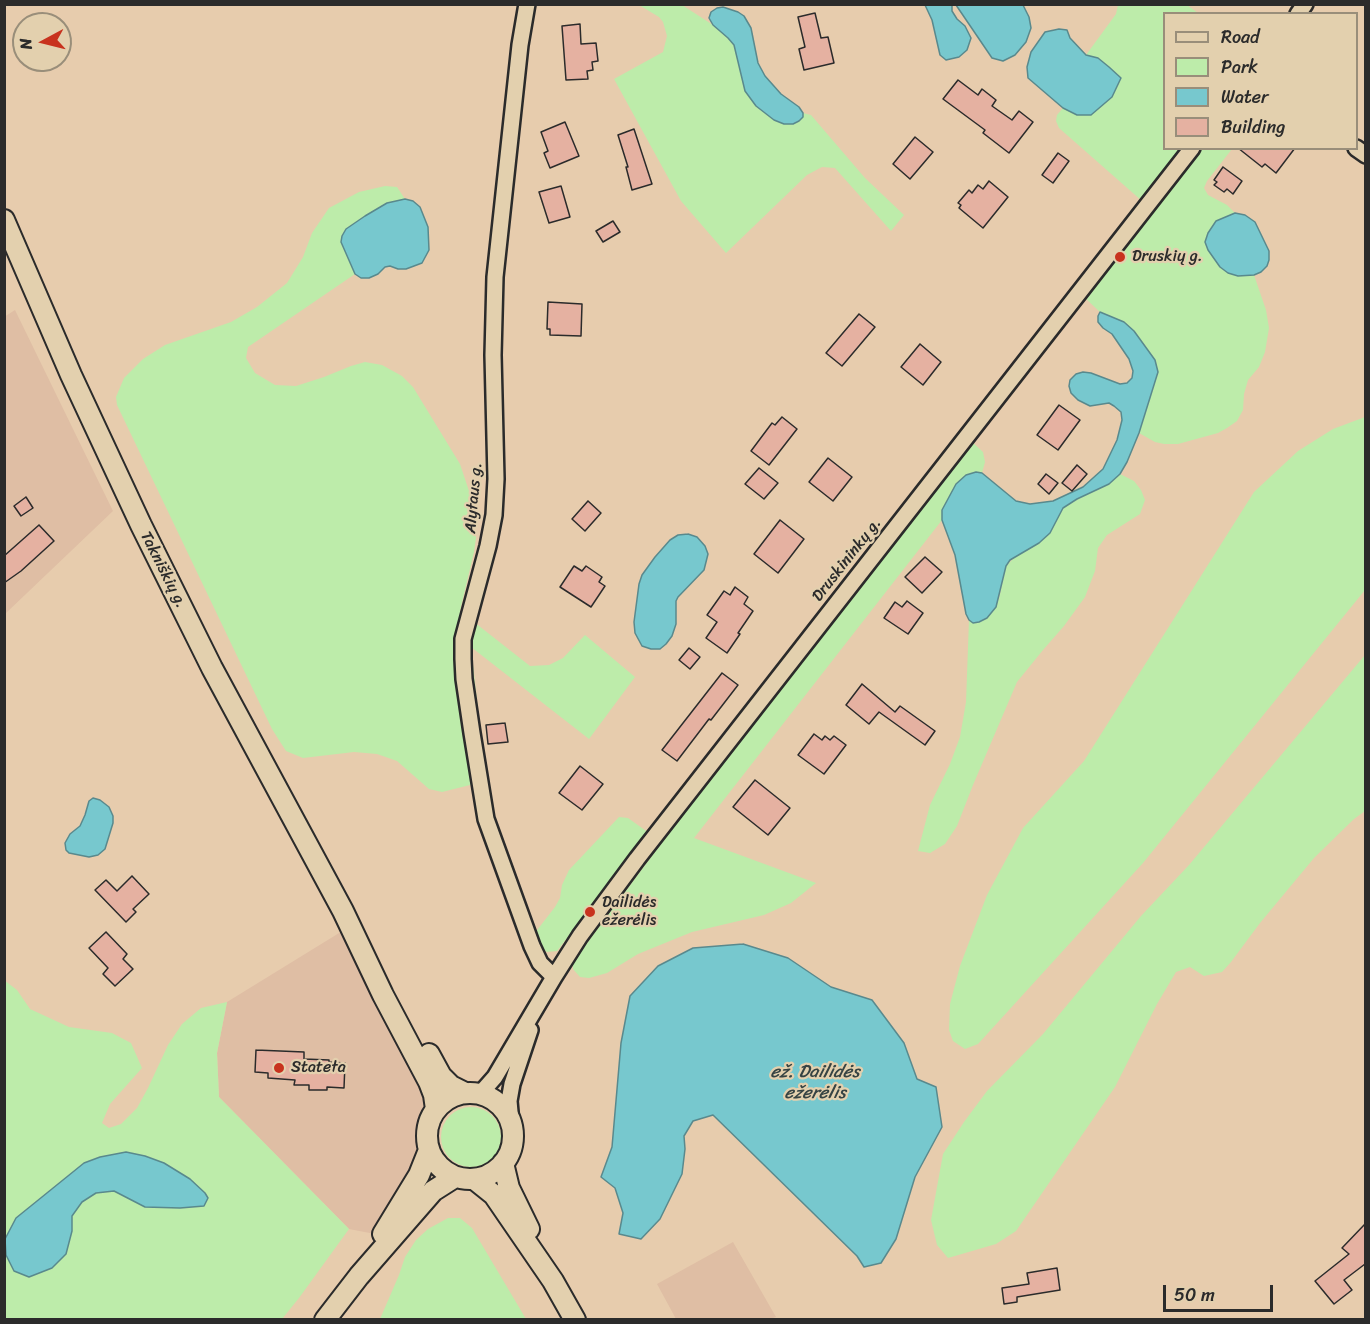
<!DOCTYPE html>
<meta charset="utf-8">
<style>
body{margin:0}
#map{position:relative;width:1370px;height:1324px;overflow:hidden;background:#e7ccad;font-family:Sriracha,sans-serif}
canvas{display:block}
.frame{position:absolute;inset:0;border:6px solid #2b2b2b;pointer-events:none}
.legend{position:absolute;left:1163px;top:12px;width:195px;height:138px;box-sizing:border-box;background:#e3d0ae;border:2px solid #998e7a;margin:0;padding:8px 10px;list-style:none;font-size:18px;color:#2b2b2b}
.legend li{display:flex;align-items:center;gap:12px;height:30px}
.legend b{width:30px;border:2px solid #998e7a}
.north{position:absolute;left:12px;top:12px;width:60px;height:60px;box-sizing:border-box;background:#e3d0ae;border:2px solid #998e7a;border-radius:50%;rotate:263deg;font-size:16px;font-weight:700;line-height:24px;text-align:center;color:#2b2b2b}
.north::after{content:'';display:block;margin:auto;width:21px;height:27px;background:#c8321e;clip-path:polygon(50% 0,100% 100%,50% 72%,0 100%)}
.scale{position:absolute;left:1163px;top:1285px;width:110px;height:27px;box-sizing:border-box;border:3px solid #2b2b2b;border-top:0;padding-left:8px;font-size:18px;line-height:21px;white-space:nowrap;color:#2b2b2b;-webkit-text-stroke:4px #e3d0ae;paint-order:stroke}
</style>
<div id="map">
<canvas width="1370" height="1324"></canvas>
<div class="frame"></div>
<ul class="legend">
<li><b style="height:8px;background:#e3d0ae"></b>Road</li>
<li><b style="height:16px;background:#bdecaa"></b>Park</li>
<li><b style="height:16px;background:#77c8ce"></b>Water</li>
<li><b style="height:16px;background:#e5b1a1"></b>Building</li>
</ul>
<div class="north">N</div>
<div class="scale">50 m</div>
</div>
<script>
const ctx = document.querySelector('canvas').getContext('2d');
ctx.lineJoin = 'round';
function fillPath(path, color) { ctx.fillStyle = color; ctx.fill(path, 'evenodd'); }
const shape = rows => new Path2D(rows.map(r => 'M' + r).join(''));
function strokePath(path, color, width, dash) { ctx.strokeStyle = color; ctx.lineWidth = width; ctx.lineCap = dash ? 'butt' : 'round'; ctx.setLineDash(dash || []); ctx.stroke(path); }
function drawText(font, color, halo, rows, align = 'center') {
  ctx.font = font + ' Sriracha,sans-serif'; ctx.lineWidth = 4.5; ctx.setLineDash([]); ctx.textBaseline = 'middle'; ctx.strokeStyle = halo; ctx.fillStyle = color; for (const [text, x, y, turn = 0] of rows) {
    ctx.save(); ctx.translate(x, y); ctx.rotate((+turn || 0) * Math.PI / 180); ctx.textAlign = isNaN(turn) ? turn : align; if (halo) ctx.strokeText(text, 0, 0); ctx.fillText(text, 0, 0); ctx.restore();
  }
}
fillPath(shape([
 [15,310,113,511,5,614,4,317],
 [344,930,425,1080,428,1105,419,1140,418,1162,375,1234,349,1229,219,1097,217,1053,227,1002],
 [733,1242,776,1317,773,1318,773,1320,676,1319,657,1284]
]), '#dfbea4');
fillPath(shape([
 [639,5,682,5,713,25,728,38,734,45,745,91,803,117,803,113,811,115,865,178,904,215,891,231,835,168,822,167,807,175,726,253,681,201,614,79,663,52,667,36,663,22,659,17],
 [1118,5,1187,5,1198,13,1164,14,1164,148,1183,149,1142,201,1059,128,1056,121,1057,115,1063,108,1077,115,1090,115,1112,97,1121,78,1109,67,1098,58,1086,55,1116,14],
 [1201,149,1232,149,1207,181,1204,188,1208,195,1227,205,1235,213,1216,221,1220,267,1228,272,1238,276,1254,275,1266,310,1269,328,1265,352,1259,367,1248,380,1244,394,1243,410,1237,421,1227,428,1218,433,1178,444,1164,444,1155,442,1139,433,1158,373,1145,345,1124,322,1100,312,1085,298],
 [385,186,397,187,405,199,387,203,365,216,346,229,341,242,355,274,248,347,246,358,255,373,275,385,296,386,324,377,351,366,365,362,382,365,402,376,413,387,460,464,470,494,476,538,474,552,460,611,530,666,549,665,563,658,585,635,635,677,589,739,471,647,486,781,442,792,429,789,397,761,377,754,354,752,303,758,286,751,272,729,117,405,116,397,124,378,143,359,165,345,231,322,257,307,287,283,303,257,312,233,329,208,359,192],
 [1365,417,1365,590,1143,863,978,1044,965,1049,953,1041,949,1030,950,1004,960,966,987,895,1023,828,1084,761,1254,492,1298,451,1333,429],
 [971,441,983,452,985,462,982,473,976,472,942,510,942,520,694,838,816,883,791,903,764,915,692,932,638,954,607,973,589,978,580,977,573,969,573,962,677,822],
 [1120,474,1134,481,1141,490,1145,500,1140,514,1107,535,1098,548,1095,571,1085,597,1064,626,1043,650,1017,682,973,785,957,826,945,844,930,853,918,851,930,805,950,764,960,737,966,702,969,620,973,623,999,599,1006,566,1016,556,1039,543,1050,533,1063,508,1077,499,1109,484],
 [1365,655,1365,811,1354,819,1314,858,1260,923,1231,962,1222,972,1204,976,1190,967,1176,972,1157,1004,1115,1087,1016,1231,996,1244,948,1258,937,1245,931,1220,943,1154,964,1122,987,1091,1043,1034,1141,916,1189,865],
 [619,817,628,818,649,833,557,951,547,952,541,948,534,934,555,907,560,898,562,885,569,870],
 [4,980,17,990,30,1009,69,1027,112,1033,131,1043,142,1068,110,1104,102,1123,109,1128,121,1124,137,1108,148,1088,168,1045,182,1024,201,1008,227,1002,217,1053,219,1097,349,1229,299,1298,282,1319,5,1319],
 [125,1152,145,1207,114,1191,96,1193,82,1202,72,1216,66,1254,52,1268,29,1277,16,1218,84,1163,100,1157],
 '441 1137a30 30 0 1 1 60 0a30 30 0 1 1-60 0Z',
 [448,1218,460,1218,472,1228,526,1319,380,1319,399,1275,405,1257,416,1240,428,1229]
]), '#bdecaa');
const water = shape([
 [925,5,952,5,952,11,957,19,965,26,971,38,967,50,959,57,946,60,940,55,932,20,925,5],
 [956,5,1023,5,1029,17,1031,28,1026,42,1015,55,1003,61,992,58,956,5],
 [723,7,738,12,744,16,751,28,758,63,765,76,781,94,799,107,803,113,803,117,799,121,793,124,784,124,774,120,756,106,745,91,734,45,728,38,713,25,709,18,711,12,717,8,723,7],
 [1059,29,1067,30,1070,38,1086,55,1098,58,1109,67,1121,78,1112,97,1091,115,1077,115,1063,108,1028,78,1027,67,1031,52,1045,32,1059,29],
 [405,199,413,201,420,207,428,227,429,250,422,263,406,269,398,269,390,266,385,267,378,274,369,278,361,278,355,274,341,242,342,236,346,229,365,216,387,203,405,199],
 [1235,213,1245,215,1255,222,1269,251,1269,260,1267,266,1261,272,1254,275,1238,276,1228,273,1220,267,1208,250,1205,242,1208,233,1216,221,1235,213],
 [1100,312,1124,322,1134,331,1155,360,1158,372,1139,433,1127,462,1120,474,1109,484,1077,499,1063,508,1050,533,1039,543,1010,560,1006,566,996,607,987,618,979,622,973,623,969,620,966,614,955,555,942,520,942,510,956,484,966,475,976,472,982,473,1016,501,1030,504,1053,501,1083,487,1103,469,1117,440,1122,420,1121,412,1114,406,1109,403,1090,406,1078,400,1071,393,1069,386,1070,380,1076,374,1083,372,1091,373,1120,384,1127,383,1132,378,1133,371,1129,359,1112,334,1103,328,1098,322,1098,316,1100,312],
 [688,534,697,537,705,546,708,554,704,570,678,597,676,601,676,624,672,636,666,644,660,649,651,649,642,646,635,633,634,622,639,584,642,575,655,557,670,540,678,535,688,534],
 [93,798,100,800,109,807,113,816,113,823,105,849,98,855,89,857,69,853,66,850,65,843,70,834,80,826,85,815,89,801,93,798],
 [743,944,788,958,831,987,872,1000,904,1043,917,1079,936,1087,942,1127,915,1177,896,1239,881,1263,864,1267,857,1256,713,1115,693,1121,684,1136,685,1149,682,1174,660,1219,641,1239,619,1234,623,1213,615,1188,601,1177,612,1147,621,1043,630,996,658,966,693,948,743,944],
 [126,1152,145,1156,164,1163,190,1179,205,1193,208,1198,204,1206,180,1208,145,1207,114,1191,96,1193,82,1202,72,1216,72,1231,66,1254,52,1268,29,1277,14,1271,6,1255,5,1239,16,1218,84,1163,100,1157,126,1152]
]);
fillPath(water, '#77c8ce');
strokePath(water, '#59898d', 1.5);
const building = shape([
 [815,13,821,38,828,37,834,63,804,70,799,49,805,47,798,17,815,13],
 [580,24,581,44,596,43,598,61,592,62,593,70,587,71,588,79,566,80,562,26,580,24],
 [958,80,978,95,982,89,996,100,992,106,1012,120,1019,111,1033,122,1009,153,983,133,985,130,943,99,958,80],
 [565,122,579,156,550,168,544,153,548,151,541,132,565,122],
 [634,129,652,184,632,190,626,167,628,167,618,135,634,129],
 [915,137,933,152,910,179,893,164,915,137],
 [1238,148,1295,148,1276,173,1265,164,1262,167,1238,148],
 [1058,153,1069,161,1053,183,1042,175,1058,153],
 [1223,167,1242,181,1233,194,1227,189,1224,192,1214,185,1217,182,1214,180,1223,167],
 [989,181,1008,197,983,228,959,208,961,205,958,203,969,190,972,193,978,185,983,189,989,181],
 [561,186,570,217,549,223,539,192,561,186],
 [613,221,620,232,603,242,596,231,613,221],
 [548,302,582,304,581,336,550,335,550,329,547,329,548,302],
 [859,314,875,327,842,366,826,353,859,314],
 [920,344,941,362,923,385,901,367,920,344],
 [1059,405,1080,420,1058,450,1037,435,1059,405],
 [782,417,797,429,769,465,751,451,772,423,775,425,782,417],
 [828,458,852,477,833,501,809,482,828,458],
 [1077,465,1087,474,1072,491,1062,483,1077,465],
 [759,468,778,483,764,499,745,484,759,468],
 [1046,474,1058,483,1049,494,1038,484,1046,474],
 [26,497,33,508,21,516,14,506,26,497],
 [588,501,601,513,585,531,572,519,588,501],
 [780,520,804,539,778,573,754,554,780,520],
 [39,525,54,541,21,571,4,583,4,556,39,525],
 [925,557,942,572,922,593,905,577,925,557],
 [574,566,582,571,586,566,602,577,599,582,605,586,591,607,560,587,574,566],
 [735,587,748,597,744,604,753,611,738,633,740,634,727,653,706,638,717,622,707,615,724,591,730,595,735,587],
 [907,601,923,613,908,634,884,618,895,602,902,607,907,601],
 [689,648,700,657,690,669,679,660,689,648],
 [722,673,738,685,711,720,709,719,677,761,662,750,722,673],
 [862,684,895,712,900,706,935,731,925,745,879,712,869,724,846,705,862,684],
 [505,723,508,742,488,744,486,725,505,723],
 [814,734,822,740,825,736,830,740,834,736,846,745,824,774,798,755,814,734],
 [580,766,603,784,582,810,559,793,580,766],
 [755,780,790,808,768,835,733,807,755,780],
 [132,876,149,894,133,909,136,912,126,922,95,890,106,880,117,891,132,876],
 [106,932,127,954,123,959,133,969,115,986,103,974,108,968,89,948,106,932],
 [256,1050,304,1052,304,1059,329,1060,329,1062,345,1063,344,1088,327,1087,327,1090,309,1090,309,1085,294,1085,295,1080,268,1078,268,1073,255,1072,256,1050],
 [1365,1224,1365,1264,1344,1280,1352,1290,1334,1304,1315,1281,1349,1254,1342,1248,1365,1224],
 [1057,1268,1060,1290,1017,1297,1017,1302,1004,1304,1002,1288,1029,1284,1027,1273,1057,1268]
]);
fillPath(building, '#e5b1a1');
strokePath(building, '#2b2b2b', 1.5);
const minor = shape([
 [527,4,520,45,495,277,493,355,496,479,494,515,488,546,463,639,463,659,464,679,472,733,486,819,532,946,540,963,554,977],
 [1298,14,1305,4],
 [1356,148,1366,155],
 [480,1094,495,1077,554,977,580,936,637,859,1192,148],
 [511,1123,509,1101,512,1084,530,1030]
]);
const major = shape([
 [4,220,71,375,141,525,212,668,343,911,383,995,429,1082,434,1095,436,1109],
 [429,1054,441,1076,451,1086,465,1093],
 '427 1136a43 43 0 1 1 86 0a43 43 0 1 1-86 0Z',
 [503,1163,509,1188,529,1229],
 [474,1179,494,1195,553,1281,575,1320],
 [383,1234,419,1175,429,1150],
 [325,1320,359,1276,433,1191,455,1177]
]);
strokePath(minor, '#2b2b2b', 20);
strokePath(major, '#2b2b2b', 24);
strokePath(minor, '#e3d0ae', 15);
strokePath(major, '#e3d0ae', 20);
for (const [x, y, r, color] of [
 [1120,257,6,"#c8321e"],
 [590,912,6,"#c8321e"],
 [279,1068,6,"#c8321e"]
]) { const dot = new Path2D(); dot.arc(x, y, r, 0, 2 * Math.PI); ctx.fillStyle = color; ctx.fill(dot); strokePath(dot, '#e3d0ae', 2); }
drawText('16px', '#2b2b2b', '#e3d0ae', [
 ["Druskių g.",1132,257],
 ["Dailidės",602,903],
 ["ežerėlis",602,921],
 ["Stateta",291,1068]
], 'left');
drawText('16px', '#2b2b2b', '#e3d0ae', [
 ["Alytaus g.",474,498,-85],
 ["Druskininkų g.",847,560,-52],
 ["Takniškių g.",163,570,63]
]);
drawText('italic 18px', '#364343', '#e3d0ae', [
 ["ež. Dailidės",815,1072],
 ["ežerėlis",815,1093]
]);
</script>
